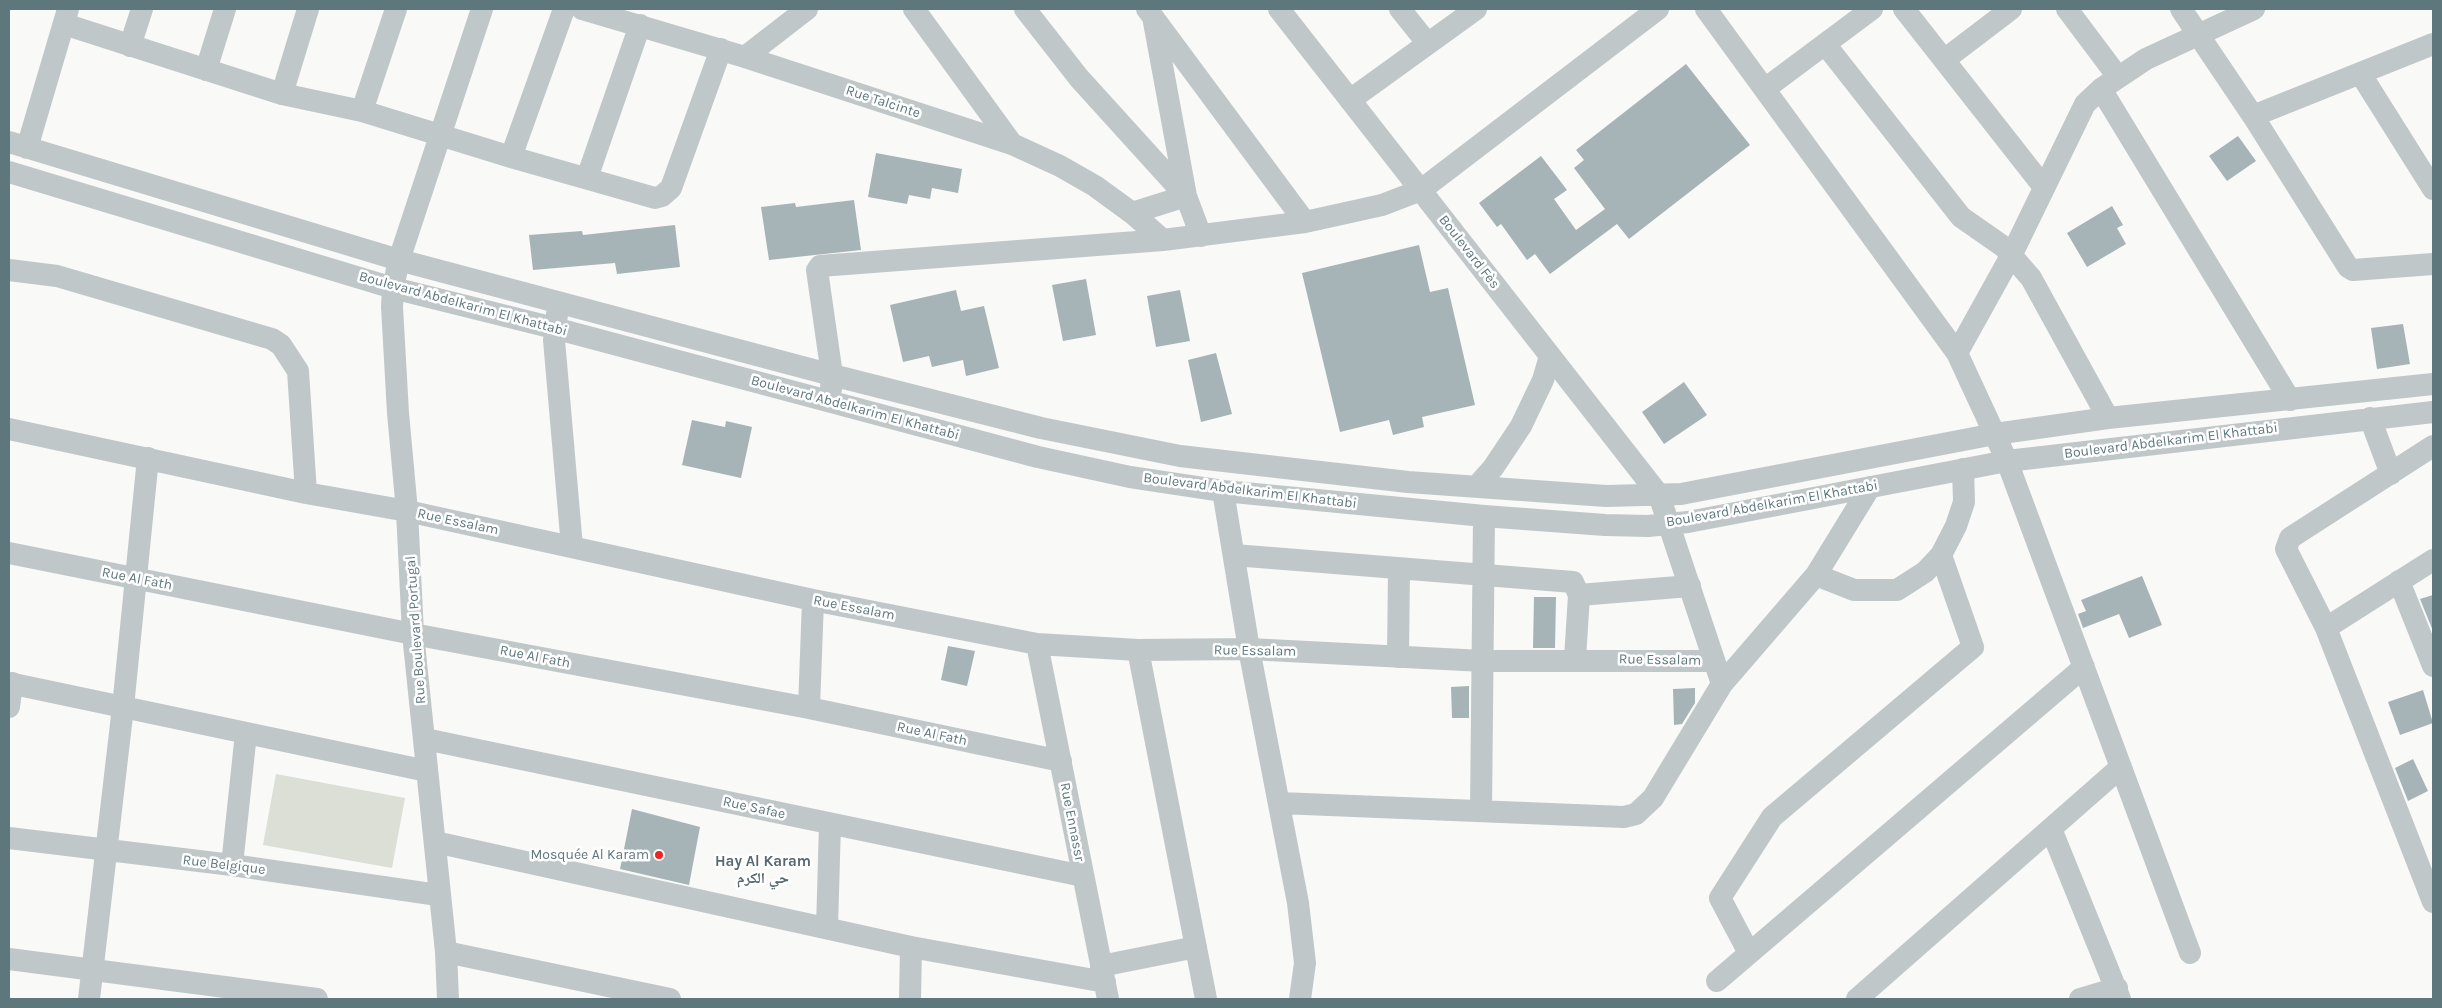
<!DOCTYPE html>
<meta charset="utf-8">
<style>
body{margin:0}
#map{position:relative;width:2442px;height:1008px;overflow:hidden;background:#f9f9f7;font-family:Karla,sans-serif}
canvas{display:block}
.frame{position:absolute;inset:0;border:10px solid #5e777d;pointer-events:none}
</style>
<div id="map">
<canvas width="2442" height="1008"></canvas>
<div class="frame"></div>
</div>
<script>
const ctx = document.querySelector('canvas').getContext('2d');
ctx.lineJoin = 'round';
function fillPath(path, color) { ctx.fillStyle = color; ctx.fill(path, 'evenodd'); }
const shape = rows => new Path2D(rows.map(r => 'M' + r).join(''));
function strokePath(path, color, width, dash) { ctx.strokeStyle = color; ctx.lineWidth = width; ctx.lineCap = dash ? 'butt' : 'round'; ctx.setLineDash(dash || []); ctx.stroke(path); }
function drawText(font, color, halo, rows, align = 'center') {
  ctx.font = font + ' Karla,"Noto Naskh Arabic",sans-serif'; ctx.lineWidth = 5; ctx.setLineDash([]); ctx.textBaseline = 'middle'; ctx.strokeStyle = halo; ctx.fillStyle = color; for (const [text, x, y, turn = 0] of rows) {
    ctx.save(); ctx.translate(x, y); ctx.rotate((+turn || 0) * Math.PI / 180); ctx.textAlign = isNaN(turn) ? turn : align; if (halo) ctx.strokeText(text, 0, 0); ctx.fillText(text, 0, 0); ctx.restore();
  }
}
fillPath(shape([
 [276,774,405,798,392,868,263,845]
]), '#dbdfd6');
fillPath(shape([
 [1686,64,1750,145,1629,239,1617,224,1550,274,1535,254,1527,260,1501,224,1497,227,1479,203,1541,156,1567,190,1554,199,1576,230,1605,209,1574,168,1584,160,1576,150],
 [2238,136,2256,161,2227,181,2209,156],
 [876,153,962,169,958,193,932,188,930,199,909,195,907,204,868,197],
 [854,200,861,250,769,260,761,207,795,203,796,207],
 [2112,206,2123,225,2117,228,2126,244,2087,267,2067,233],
 [675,225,680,267,617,274,615,263,533,270,529,235,582,231,583,235],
 [1419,245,1430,292,1448,288,1475,405,1422,417,1424,427,1393,435,1389,420,1340,432,1302,273],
 [1086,279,1096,335,1063,341,1052,285],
 [956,290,961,311,984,306,999,368,966,376,963,360,932,367,929,356,903,362,890,305],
 [1180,290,1190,341,1156,347,1147,296],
 [2403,324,2410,364,2377,369,2371,328],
 [1216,353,1232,414,1201,422,1188,360],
 [1684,382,1707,415,1664,444,1642,412],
 [692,420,725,427,726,421,752,427,741,478,682,465],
 [2142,576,2162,625,2129,638,2119,614,2083,628,2078,614,2086,611,2081,600],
 [2433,595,2433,631,2420,599],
 [1534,597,1556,597,1555,648,1533,648],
 [948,646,975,651,967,686,941,680],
 [1469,686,1469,718,1452,718,1451,687],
 [1695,688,1695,703,1682,724,1674,725,1673,689],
 [2423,690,2433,723,2400,735,2388,702],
 [2413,759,2428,791,2408,801,2395,768],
 [632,809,700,827,689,885,620,869]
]), '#a6b4b7');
strokePath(shape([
 [582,9,745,57,1012,144,1060,166,1095,186,1132,213,1163,240],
 [914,9,1012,144],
 [1025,9,1079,78,1186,196,1132,213],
 [1147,9,1305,222],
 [1279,9,1659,495,1722,684,1653,798,1636,814,1624,817,1280,803],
 [1400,9,1428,44],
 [1706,9,1957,353,2007,461,2190,953],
 [1904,9,2043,186],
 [2067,9,2118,77],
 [2181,9,2253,116,2348,267,2353,270,2433,264],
 [1154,22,1186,196,1201,236],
 [64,24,282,94,362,111,511,157,655,198,662,196,671,188,721,49],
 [1825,44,1961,217,2004,247,2031,278,2108,418],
 [130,46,142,9],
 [745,57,807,9],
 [1944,60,2011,9],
 [206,70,225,9],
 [2360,73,2433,189],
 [1766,88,1872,9],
 [2101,89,2290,400],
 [282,94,308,9],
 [1350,100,1476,9],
 [362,111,396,9],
 [2253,116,2433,44],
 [9,142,399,260,832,375,1041,428,1180,456,1408,482,1606,496,1681,494,1995,434,2108,418,2433,384],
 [27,148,68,9],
 [511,157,564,9],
 [9,172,393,288,554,328,1038,457,1130,477,1223,491,1484,516,1605,525,1648,526,1688,522,2007,461,2433,412],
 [587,178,640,25],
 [9,270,57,276,272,339,281,345,298,371,306,493],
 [557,314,554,340,572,547],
 [1957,353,2012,254,2085,104,2101,89,2146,59,2254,9],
 [831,389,832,375,817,270,820,266,1163,240,1305,222,1382,205,1421,190,1658,9],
 [2370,418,2391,474],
 [9,429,306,493,407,511,813,600,1037,644,1138,650,1249,649,1483,661,1714,661],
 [2433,446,2290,538,2286,549,2326,628,2433,902],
 [1476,487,1493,468,1521,426,1543,380,1550,356],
 [1223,491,1249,649,1298,903,1305,963,1300,999],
 [9,553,413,634,809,708,1061,761],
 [1234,555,1573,582,1579,595,1575,659],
 [1816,575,1854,590,1897,590,1925,572,1941,555,1956,526,1964,502,1963,469],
 [2399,581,2433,666],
 [1579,595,1690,586],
 [2326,628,2433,560],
 [1037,644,1108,999],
 [1138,650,1206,999],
 [1398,657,1399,569],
 [9,683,427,771],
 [1722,684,1816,575,1870,487],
 [9,707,12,683],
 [809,708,813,600],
 [425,739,1083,876],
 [1481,811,1484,516],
 [2051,829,2120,999],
 [9,838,232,865,438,895],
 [435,842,911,947,1105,982],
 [232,865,246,733],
 [827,928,830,824],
 [446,952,670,999],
 [1749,953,1720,898,1772,817,1973,647,1941,555],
 [9,959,317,999],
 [1101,966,1196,947],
 [1717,981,2084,667],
 [89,999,123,707,148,458],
 [448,999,446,952,413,634,407,511,398,413,392,307,393,288,399,260,482,9],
 [910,999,911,947],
 [1857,999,2121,767],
 [2080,999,2117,988]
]), '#c0c7c9', 22);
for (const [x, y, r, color] of [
 [659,855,5,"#ec2524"]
]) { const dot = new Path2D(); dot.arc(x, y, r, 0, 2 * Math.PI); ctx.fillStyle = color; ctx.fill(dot); strokePath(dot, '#fff', 2); }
drawText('14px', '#5e777d', '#fff', [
 ["Rue Talcinte",883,102,18],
 ["Boulevard Fès",1469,252,52],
 ["Boulevard Abdelkarim El Khattabi",463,304,15],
 ["Boulevard Abdelkarim El Khattabi",855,408,15],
 ["Boulevard Abdelkarim El Khattabi",2171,441,-7],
 ["Boulevard Abdelkarim El Khattabi",1250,491,7],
 ["Boulevard Abdelkarim El Khattabi",1772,504,-10],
 ["Rue Essalam",458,522,12],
 ["Rue Al Fath",137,579,11],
 ["Rue Essalam",854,608,11],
 ["Rue Boulevard Portugal",416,630,-94],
 ["Rue Essalam",1255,651,1],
 ["Rue Al Fath",535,657,11],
 ["Rue Essalam",1660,660,1],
 ["Rue Al Fath",932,734,12],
 ["Rue Safae",754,808,12],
 ["Rue Ennassr",1072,822,79],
 ["Rue Belgique",224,865,7]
]);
drawText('14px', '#5e777d', '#fff', [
 ["Mosquée Al Karam",649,855]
], 'right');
drawText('bold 15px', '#55696e', '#fff', [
 ["Hay Al Karam",763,862],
 ["حي الكرم",763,879]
]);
</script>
